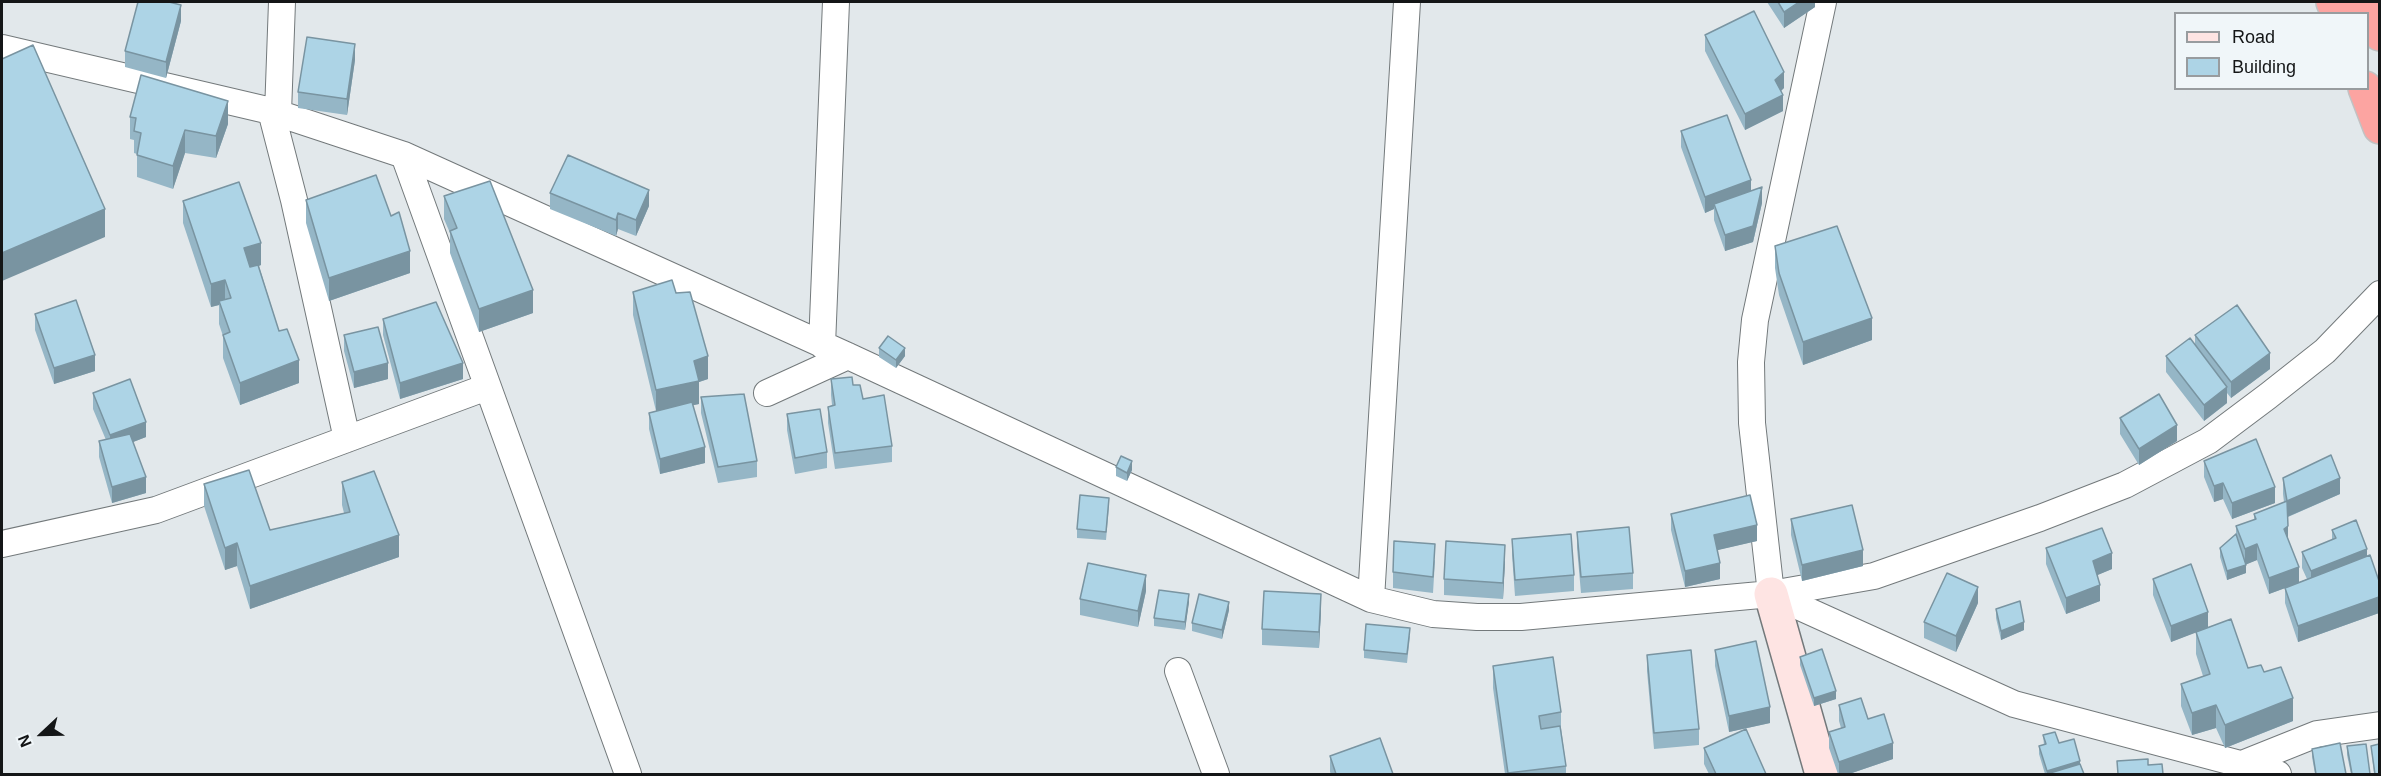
<!DOCTYPE html>
<style>
body{margin:0}
#map{position:relative;width:2381px;height:776px;overflow:hidden;background:#e2e8eb;font-family:Helvetica,sans-serif}
canvas{display:block}
.frame{position:absolute;inset:0;border:3px solid #141617;pointer-events:none}
.legend{position:absolute;left:2174px;top:12px;width:195px;height:78px;box-sizing:border-box;background:#f0f6f9;border:2px solid #989c9f;margin:0;padding:8px 10px;list-style:none;font-size:18px;color:#141617}
.legend li{display:flex;align-items:center;gap:12px;height:30px}
.legend b{width:30px;border:2px solid #989c9f}
.north{position:absolute;left:12px;top:704px;width:60px;height:60px;-webkit-text-stroke:4px #f0f6f9;paint-order:stroke;rotate:248deg;font-size:16px;font-weight:700;line-height:24px;text-align:center;color:#141617}
.north::after{content:'';display:block;margin:auto;width:21px;height:27px;background:#141617;clip-path:polygon(50% 0,100% 100%,50% 72%,0 100%)}
</style>
<div id="map">
<canvas width="2381" height="776"></canvas>
<div class="frame"></div>
<ul class="legend">
<li><b style="height:8px;background:#fee4e3"></b>Road</li>
<li><b style="height:16px;background:#add4e6"></b>Building</li>
</ul>
<div class="north">N</div>
</div>
<script>
const ctx = document.querySelector('canvas').getContext('2d');
ctx.lineJoin = 'round';
const shape = rows => new Path2D(rows.map(r => 'M' + r).join(''));
function strokePath(path, color, width, dash) { ctx.strokeStyle = color; ctx.lineWidth = width; ctx.lineCap = dash ? 'butt' : 'round'; ctx.setLineDash(dash || []); ctx.stroke(path); }
function fillPath(path, color) { ctx.fillStyle = color; ctx.fill(path, 'evenodd'); }
const street = shape([
 [2,48,271,111,404,155,848,356,1371,599,1433,614,1477,617,1521,617,1771,594,1874,576,2040,518,2125,485,2208,441,2268,396,2325,351,2380,294],
 [271,111,294,200,347,439],
 [278,113,282,2],
 [404,155,628,774],
 [822,345,836,2],
 [767,393,848,356],
 [2,544,156,510,487,387],
 [1771,594,1752,423,1751,362,1755,320,1823,2],
 [1771,594,2014,704,2278,774],
 [1371,599,1407,2],
 [1178,671,1216,774],
 [2237,766,2317,734,2380,725]
]);
const secondary = shape([
 [1771,594,1822,774]
]);
const highway = shape([
 [2333,2,2338,14],
 [2367,2,2380,34],
 [2365,88,2380,127]
]);
strokePath(street, '#73797b', 28);
strokePath(secondary, '#73797b', 36);
strokePath(highway, '#c2c2c3', 36);
strokePath(street, '#fff', 26);
strokePath(secondary, '#fee4e3', 33);
strokePath(highway, '#fca4a1', 33);
fillPath(shape([
 [1767,2,1815,2,1815,7,1784,28],
 [181,21,166,78,125,67,125,51],
 [1705,35,1784,88,1781,91,1783,111,1745,130,1705,51],
 [355,60,347,115,298,108,298,92],
 [130,117,228,124,216,158,185,153,173,189,137,177,137,154,134,153,134,140,130,139],
 [1681,131,1751,191,1762,203,1753,242,1725,251,1714,220,1714,209,1705,213,1681,147],
 [550,193,649,206,636,236,618,229,616,236,550,209],
 [444,196,533,313,479,332,450,253,450,233,444,219],
 [306,200,410,273,329,301,306,223],
 [183,201,261,265,259,266,279,331,299,383,240,405,223,358,223,336,219,324,219,305,211,307,183,223],
 [1775,246,1872,340,1803,365,1779,295,1775,268],
 [633,292,676,293,708,379,699,382,699,404,693,405,705,463,660,474,649,429,649,413,656,411,633,315],
 [35,314,95,371,54,384,35,330],
 [383,319,463,379,400,399,383,335],
 [344,335,388,379,354,388,344,351],
 [2195,335,2270,369,2231,398,2227,393,2227,403,2204,421,2166,372,2166,356,2195,344],
 [879,348,905,356,896,368,879,357],
 [831,379,853,385,892,446,892,462,835,469,828,423,828,407,832,405,831,395],
 [93,393,146,437,133,442,146,493,112,503,99,457,99,441,106,440,93,409],
 [701,397,757,461,757,477,718,483,701,413],
 [787,414,827,452,827,468,795,474,787,430],
 [2120,418,2177,441,2139,465,2120,434],
 [2204,461,2275,503,2232,519,2223,499,2214,502,2204,477],
 [1116,467,1132,470,1127,481,1116,476],
 [2283,478,2340,494,2288,517,2288,541,2299,582,2307,579,2302,568,2302,552,2332,540,2332,530,2367,557,2379,581,2379,613,2298,642,2285,603,2285,588,2269,594,2257,560,2246,564,2246,573,2227,580,2220,557,2220,548,2236,534,2236,526,2254,520,2254,514,2284,502,2283,494],
 [342,482,399,557,250,609,237,566,225,570,204,506,204,484,270,530,344,513,342,505],
 [1109,506,1106,540,1077,538,1077,529],
 [1671,514,1757,541,1717,550,1720,579,1685,587,1671,530],
 [1791,519,1863,566,1802,581,1791,535],
 [1577,532,1633,573,1633,589,1581,593,1577,548],
 [1512,539,1574,575,1574,591,1515,596,1512,555],
 [2046,548,2112,569,2097,575,2100,601,2066,614,2046,564],
 [1435,560,1433,593,1393,588,1393,572],
 [1505,561,1503,599,1444,595,1444,579],
 [2153,579,2208,627,2248,668,2264,672,2293,721,2225,748,2216,728,2192,735,2181,706,2181,684,2203,676,2196,654,2196,632,2171,642,2153,595],
 [1146,591,1138,627,1080,615,1080,599],
 [1189,602,1185,630,1154,626,1154,618],
 [1978,603,1956,652,1924,638,1924,622],
 [1996,609,2024,630,2001,640,1996,618],
 [1229,610,1222,639,1192,631,1192,623],
 [1321,610,1319,648,1262,645,1262,629],
 [1410,636,1407,663,1364,658,1364,650],
 [1715,650,1770,723,1729,732,1715,666],
 [1647,655,1699,729,1699,745,1654,749,1647,671],
 [1800,657,1836,699,1814,706,1800,665],
 [1493,666,1561,712,1561,728,1566,766,1566,774,1505,774,1493,688],
 [1839,705,1868,719,1893,759,1849,774,1838,774,1829,748,1829,732,1841,728,1839,721],
 [2043,735,2059,743,2080,764,2084,774,2045,774,2039,754,2039,746,2044,745],
 [2347,746,2370,774,2351,774,2347,755],
 [2371,746,2379,774,2374,774],
 [1704,748,1766,774,1709,774,1704,764],
 [2312,749,2346,774,2315,774,2312,757],
 [1330,756,1393,774,1331,774,1330,772]
]), '#95b6c6');
fillPath(shape([
 [1799,2,1815,2,1815,7,1784,28,1784,12],
 [181,5,181,21,166,78,166,62],
 [355,44,355,60,347,115,347,99],
 [1784,72,1784,88,1775,96,1775,80],
 [1783,95,1783,111,1745,130,1745,114],
 [228,101,228,124,216,158,216,136],
 [185,130,185,153,173,189,173,166],
 [1751,180,1751,196,1714,204,1714,209,1705,213,1705,197],
 [1762,187,1762,203,1753,242,1725,251,1725,235],
 [649,190,649,206,636,236,636,220],
 [105,209,105,237,2,281,2,253],
 [618,213,618,229,616,236,616,220],
 [261,243,261,265,244,271,244,248],
 [410,251,410,273,329,301,329,278],
 [225,280,225,303,219,301,219,305,211,307,211,284],
 [533,290,533,313,479,332,479,309],
 [1872,318,1872,340,1803,365,1803,342],
 [905,348,905,356,896,368,896,360],
 [2270,353,2270,369,2231,398,2231,382],
 [95,355,95,371,54,384,54,368],
 [708,356,708,379,699,382,699,404,656,413,656,390,694,361],
 [299,360,299,383,240,405,240,383],
 [388,363,388,379,354,388,354,372],
 [463,363,463,379,400,399,400,383],
 [2227,387,2227,403,2204,421,2204,405],
 [146,422,146,437,110,451,110,435],
 [2177,425,2177,441,2139,465,2139,449],
 [705,447,705,463,660,474,660,459],
 [1132,461,1132,470,1127,481,1127,473],
 [146,477,146,493,112,503,112,487],
 [2340,478,2340,494,2287,517,2287,501],
 [2223,483,2223,499,2214,502,2214,486],
 [2275,487,2275,503,2232,519,2232,503],
 [1757,525,1757,541,1714,551,1714,535],
 [2288,526,2288,542,2284,529],
 [399,535,399,557,250,609,250,586],
 [237,543,237,566,225,570,225,548],
 [2257,544,2257,560,2245,565,2245,549],
 [1505,545,1505,561,1503,599,1503,583],
 [2367,549,2367,565,2311,587,2311,571],
 [1863,550,1863,566,1802,581,1802,565],
 [2112,553,2112,569,2093,577,2093,561],
 [1720,563,1720,579,1685,587,1685,571],
 [2246,565,2246,573,2227,580,2227,571],
 [2299,567,2299,583,2269,594,2269,578],
 [1146,575,1146,591,1138,627,1138,611],
 [2100,585,2100,601,2066,614,2066,598],
 [1978,587,1978,603,1956,652,1956,636],
 [1189,594,1189,602,1185,630,1185,622],
 [1321,594,1321,610,1319,648,1319,632],
 [2379,597,2379,613,2298,642,2298,626],
 [1229,602,1229,610,1222,639,1222,630],
 [2208,612,2208,628,2171,642,2171,626],
 [2024,622,2024,630,2001,640,2001,631],
 [1836,691,1836,699,1814,706,1814,698],
 [2293,698,2293,721,2225,748,2225,725],
 [2216,705,2216,728,2192,735,2192,713],
 [1770,707,1770,723,1729,732,1729,716],
 [1893,743,1893,759,1849,774,1839,774,1839,762],
 [2080,761,2080,769,2050,773,2050,774,2047,774,2047,771]
]), '#7994a1');
const building = shape([
 [138,2,169,2,181,5,166,62,125,51,138,2],
 [1778,2,1799,2,1784,12,1778,2],
 [1754,11,1784,72,1775,80,1783,95,1745,114,1705,35,1754,11],
 [307,37,355,44,347,99,298,92,307,37],
 [33,45,105,209,2,253,2,59,33,45],
 [141,75,228,101,216,136,185,130,173,166,137,155,141,133,134,131,136,118,130,117,141,75],
 [1727,115,1751,180,1705,197,1681,131,1727,115],
 [568,155,649,190,636,220,618,213,616,220,550,193,568,155],
 [376,175,391,216,399,212,410,251,329,278,306,200,376,175],
 [490,181,533,290,479,309,450,231,457,228,444,196,490,181],
 [239,182,261,243,244,248,250,267,258,265,279,331,287,329,299,360,240,383,223,335,230,332,219,301,231,298,225,280,211,284,183,201,239,182],
 [1762,187,1753,226,1725,235,1714,204,1762,187],
 [1837,226,1872,318,1803,342,1779,273,1775,246,1837,226],
 [672,280,676,293,690,292,708,356,694,361,699,381,656,390,633,292,672,280],
 [76,300,95,355,54,368,35,314,76,300],
 [436,302,463,363,400,383,383,319,436,302],
 [2237,305,2270,353,2231,382,2195,335,2237,305],
 [378,327,388,363,354,372,344,335,378,327],
 [888,336,905,348,896,360,879,348,888,336],
 [2190,338,2227,387,2204,405,2166,356,2190,338],
 [852,377,853,385,860,385,863,399,884,395,892,446,835,453,828,407,835,405,831,379,852,377],
 [130,379,146,422,110,435,93,393,130,379],
 [744,394,757,461,718,467,701,397,744,394],
 [2159,394,2177,425,2139,449,2120,418,2159,394],
 [692,402,705,447,660,459,649,413,692,402],
 [820,409,827,452,795,458,787,414,820,409],
 [130,434,146,477,112,487,99,441,130,434],
 [2256,439,2275,487,2232,503,2223,483,2214,486,2204,461,2256,439],
 [2331,455,2340,478,2287,501,2283,478,2331,455],
 [1121,456,1132,461,1127,473,1116,467,1121,456],
 [249,470,270,530,350,512,342,482,374,471,399,535,250,586,237,543,225,548,204,484,249,470],
 [1080,495,1109,498,1106,532,1077,529,1080,495],
 [1750,495,1757,525,1714,535,1720,563,1685,571,1671,514,1750,495],
 [2287,501,2288,526,2284,529,2299,567,2269,578,2257,544,2245,549,2236,526,2256,519,2254,514,2287,501],
 [1852,505,1863,550,1802,565,1791,519,1852,505],
 [2356,520,2367,549,2311,571,2302,552,2336,538,2332,530,2356,520],
 [1629,527,1633,573,1581,577,1577,532,1629,527],
 [2102,528,2112,553,2093,561,2100,585,2066,598,2046,548,2102,528],
 [1571,534,1574,575,1515,580,1512,539,1571,534],
 [2236,534,2246,565,2227,571,2220,548,2236,534],
 [1394,541,1435,544,1433,577,1393,572,1394,541],
 [1446,541,1505,545,1503,583,1444,579,1446,541],
 [2370,555,2379,581,2379,597,2298,626,2285,588,2370,555],
 [1088,563,1146,575,1138,611,1080,599,1088,563],
 [2191,564,2208,612,2171,626,2153,579,2191,564],
 [1947,573,1978,587,1956,636,1924,622,1947,573],
 [1159,590,1189,594,1185,622,1154,618,1159,590],
 [1264,591,1321,594,1319,632,1262,629,1264,591],
 [1199,594,1229,602,1222,630,1192,623,1199,594],
 [2020,601,2024,622,2001,631,1996,609,2020,601],
 [2231,619,2248,668,2261,665,2264,672,2281,667,2293,698,2225,725,2216,705,2192,713,2181,684,2210,674,2196,632,2231,619],
 [1366,624,1410,628,1407,654,1364,650,1366,624],
 [1756,641,1770,707,1729,716,1715,650,1756,641],
 [1822,649,1836,691,1814,698,1800,657,1822,649],
 [1691,650,1699,729,1654,733,1647,655,1691,650],
 [1553,657,1561,712,1539,716,1541,729,1560,726,1566,766,1508,773,1493,666,1553,657],
 [1861,698,1868,719,1884,714,1893,743,1839,762,1829,732,1845,727,1839,705,1861,698],
 [1746,729,1766,774,1716,774,1704,748,1746,729],
 [2055,732,2059,743,2074,739,2080,761,2047,771,2039,746,2046,744,2043,735,2055,732],
 [1380,738,1393,774,1336,774,1330,756,1380,738],
 [2340,743,2346,774,2316,774,2312,749,2340,743],
 [2366,744,2370,774,2352,774,2347,746,2366,744],
 [2379,744,2379,774,2375,774,2371,746,2379,744],
 [2148,759,2148,765,2162,764,2163,774,2118,774,2117,761,2148,759],
 [2080,764,2084,774,2050,774,2050,773,2080,764]
]);
fillPath(building, '#add4e6');
strokePath(building, '#7994a1', 1.5);
</script>
